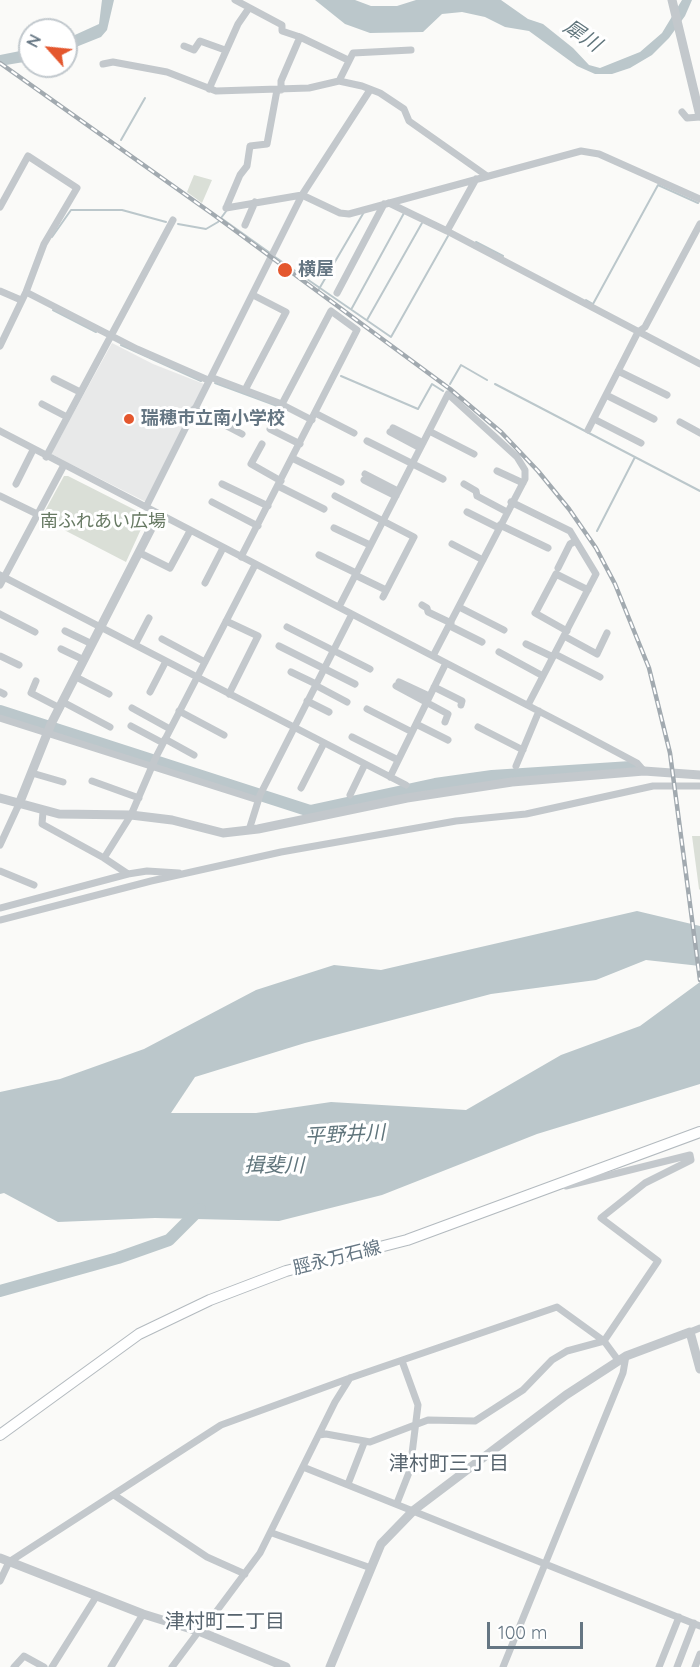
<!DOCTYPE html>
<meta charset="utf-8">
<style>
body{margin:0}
#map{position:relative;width:700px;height:1667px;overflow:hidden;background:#fafaf8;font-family:Quicksand,sans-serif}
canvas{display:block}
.north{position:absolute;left:18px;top:18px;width:60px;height:60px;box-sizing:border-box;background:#fff;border:2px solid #c1c8cd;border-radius:50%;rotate:297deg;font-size:16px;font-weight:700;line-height:24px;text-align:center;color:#657683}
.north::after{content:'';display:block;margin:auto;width:21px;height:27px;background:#e4572e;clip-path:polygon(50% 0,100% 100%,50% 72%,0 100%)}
.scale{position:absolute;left:487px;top:1622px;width:96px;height:27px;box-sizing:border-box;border:3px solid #657683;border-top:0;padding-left:8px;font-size:18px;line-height:21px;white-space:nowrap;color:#657683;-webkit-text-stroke:4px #fff;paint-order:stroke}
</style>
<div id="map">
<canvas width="700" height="1667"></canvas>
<div class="north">N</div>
<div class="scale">100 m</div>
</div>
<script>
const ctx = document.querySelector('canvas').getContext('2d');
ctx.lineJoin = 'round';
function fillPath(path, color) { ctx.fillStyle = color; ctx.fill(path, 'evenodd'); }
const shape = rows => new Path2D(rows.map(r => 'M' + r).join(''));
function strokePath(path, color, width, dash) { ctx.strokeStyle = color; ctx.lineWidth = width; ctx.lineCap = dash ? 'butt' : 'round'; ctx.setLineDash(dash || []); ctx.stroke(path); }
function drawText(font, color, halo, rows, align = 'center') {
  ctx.font = font + ' Quicksand,"Noto Sans JP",sans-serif'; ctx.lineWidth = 6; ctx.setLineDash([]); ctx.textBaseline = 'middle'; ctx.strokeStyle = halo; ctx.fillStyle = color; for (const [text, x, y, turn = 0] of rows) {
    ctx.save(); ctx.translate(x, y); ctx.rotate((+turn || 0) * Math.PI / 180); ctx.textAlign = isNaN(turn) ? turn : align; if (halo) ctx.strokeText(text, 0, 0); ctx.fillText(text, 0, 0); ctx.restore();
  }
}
fillPath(shape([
 [112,343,153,364,204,384,146,502,51,454]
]), '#e8e9e9');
fillPath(shape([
 [194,175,212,180,202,203,187,192],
 [64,476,68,476,147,516,126,562,41,518],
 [692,836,700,836,700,890,699,889]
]), '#dadfd7');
fillPath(shape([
 [102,0,114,0,107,30,101,37,66,51,66,39,99,24],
 [315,0,355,0,371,6,397,6,416,0,501,0,528,19,543,24,573,48,589,65,600,68,640,52,662,33,682,0,692,0,685,16,669,38,652,55,630,68,612,74,595,74,577,66,529,31,505,27,485,17,462,12,442,14,423,32,370,33,345,24],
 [30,49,30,61,0,66,0,55],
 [637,911,700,926,700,966,646,960,596,980,491,994,305,1043,195,1077,171,1113,256,1113,331,1102,466,1110,561,1055,640,1026,700,982,700,1084,537,1134,382,1195,279,1221,155,1218,58,1222,4,1193,0,1194,0,1092,60,1079,144,1049,256,990,334,965,381,970]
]), '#bbc7cb');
strokePath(shape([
 [121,140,145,98],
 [221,218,270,253],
 [178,224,206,229,218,222,227,210],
 [52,237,71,210,122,210,166,222],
 [476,242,503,256],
 [275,257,391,337,448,236],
 [319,289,364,212],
 [586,300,593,304,658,185,698,203],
 [352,308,404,213],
 [53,310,96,332],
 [367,320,422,223],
 [121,345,201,381],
 [341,376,418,409,432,384,443,391],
 [215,383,280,407],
 [450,384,461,365,487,380],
 [495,384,700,491],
 [597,531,635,457]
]), '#bbc7cb', 2);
strokePath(shape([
 [0,711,310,811,435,784,492,776,631,767],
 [0,1291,118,1258,169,1240,200,1209]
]), '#bbc7cb', 12);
const secondary = shape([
 [0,1435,139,1334,210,1300,286,1271,407,1240,700,1132]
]);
strokePath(secondary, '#b3babf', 12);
strokePath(shape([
 [235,0,282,25,282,31,300,37,281,81,281,90],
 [300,37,348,60],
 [184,46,194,50,200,41,225,50],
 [103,64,113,62,167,72,216,91,309,88,339,81,362,86,380,93,404,109,409,121,487,176],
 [339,81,353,53,411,50],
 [209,89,238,24,249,8],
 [682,112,687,118,700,117],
 [389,203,447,231,700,364],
 [0,207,28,156,77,188,44,244,26,292,0,346],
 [226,208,302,195,340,213,349,214,581,151,599,154,700,199],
 [226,208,240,175,247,166,250,146,267,144,277,90],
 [245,225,255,202],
 [447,231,476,179],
 [0,291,21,300],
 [26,292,137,349,208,380],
 [337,293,384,204],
 [618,371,667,395],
 [213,378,279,403,312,420],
 [54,379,80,392],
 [245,390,286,312,253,295],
 [606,395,654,419],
 [42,404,67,417],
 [194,409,242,434],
 [315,413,354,433],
 [594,419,641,443],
 [680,422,700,433],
 [393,428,423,443],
 [270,429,300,444],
 [588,430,638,332,645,327,700,224],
 [0,431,577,731,637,763,644,771],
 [429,431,474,454],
 [390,432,420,448],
 [367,441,443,479],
 [262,444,251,464,281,481],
 [46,457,173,220],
 [292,458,341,482],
 [497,471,523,483],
 [365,474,398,491],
 [364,480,396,496],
 [16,484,33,450],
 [222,484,268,506],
 [464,484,476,491,477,496,507,512],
 [278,486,324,509],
 [0,496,37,514],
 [335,496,414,537,383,597],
 [212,502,258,526],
 [511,502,570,531,596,574,528,705],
 [146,507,302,195,370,90],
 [467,512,499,528],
 [500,525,548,548],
 [334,528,370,545],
 [452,544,483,560],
 [140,553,170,568,190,531],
 [319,555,356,573],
 [241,557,357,330,331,311,282,404],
 [558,568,570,544,576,541],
 [0,575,406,785],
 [355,575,386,590],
 [205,583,223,548],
 [0,585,64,465],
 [422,605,427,608,428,612,451,623],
 [339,607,448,394,517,457,525,470,525,479,433,656],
 [459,607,504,630],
 [537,610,556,574,588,590],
 [535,613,567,631],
 [0,614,35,632],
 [226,621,258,636,229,694],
 [450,626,482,642],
 [287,627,370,669],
 [65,631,92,644],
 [564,636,597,654,607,633],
 [162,639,205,662],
 [526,644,553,657],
 [135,645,149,618],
 [279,646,355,684],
 [61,649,84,660],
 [499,652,543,676],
 [555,654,600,677],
 [0,656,19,665],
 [291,672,316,684],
 [76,677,109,694],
 [36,681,31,693,60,708],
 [399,682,429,696],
 [315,685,347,702],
 [396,686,448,714,445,722],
 [434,687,462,701,461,705],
 [0,692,4,694],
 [150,692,166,661],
 [307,701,329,712],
 [63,702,110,727],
 [132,708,170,729],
 [367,709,412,732],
 [179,711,224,735],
 [0,718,258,800],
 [416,724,448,740],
 [131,726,163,743],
 [478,727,523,750],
 [352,737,398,760],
 [165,739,194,755],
 [516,766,539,711],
 [32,773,63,782],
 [390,777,446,663],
 [92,781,139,798],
 [301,788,324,743],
 [350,795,365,764],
 [43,812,42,824,104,858,128,874],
 [249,830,260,795,352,614],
 [0,845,19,804],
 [104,858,131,815,156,757,255,565],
 [0,871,34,885],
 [0,908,128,874,147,871,179,873],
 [0,920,151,881,281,852,456,821,526,814,653,786,700,786],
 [690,1332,700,1328],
 [319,1435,326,1434,370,1442,428,1420,475,1421,523,1390,552,1360,567,1351,604,1341,658,1261,601,1218,645,1183,691,1160,690,1155,566,1186],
 [303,1467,700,1626],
 [348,1484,364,1443],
 [114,1495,207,1557,245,1574],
 [397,1503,410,1470,418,1405,402,1361],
 [272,1533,371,1568],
 [0,1581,9,1562,221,1425,350,1378,557,1307,604,1341,618,1360],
 [201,1632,260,1553,335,1402,350,1378],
 [14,1667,24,1656,44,1667],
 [52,1667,96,1597],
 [111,1667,143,1614],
 [172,1667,199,1631],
 [503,1667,623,1373,626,1356],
 [659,1667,679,1617],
 [677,1667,694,1623],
 [695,1667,700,1654]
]), '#c3c8cc', 7);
strokePath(shape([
 [672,0,700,116],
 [0,798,59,814,131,815,172,820,223,833,258,829,407,798,512,782,644,771,700,775],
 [19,804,51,724,158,515],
 [0,1558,143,1614,201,1632,286,1667],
 [330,1667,381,1544,414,1510,566,1395,626,1356,690,1332,700,1369]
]), '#c3c8cc', 9);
strokePath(secondary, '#fff', 10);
const rail = shape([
 [0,63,214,215,450,389,501,432,538,471,569,509,596,548,615,584,649,668,670,753,700,980]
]);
strokePath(rail, '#a2aab0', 4.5);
strokePath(rail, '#fff', 2, [7]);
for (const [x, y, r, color] of [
 [285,270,8,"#e4572e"],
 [129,419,6,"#e4572e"]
]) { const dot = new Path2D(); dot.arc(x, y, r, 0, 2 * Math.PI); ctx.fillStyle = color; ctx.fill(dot); strokePath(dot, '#fff', 2); }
drawText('bold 18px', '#657683', '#fff', [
 ["横屋",298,270],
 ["瑞穂市立南小学校",141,419]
], 'left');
drawText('18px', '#687a64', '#fff', [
 ["南ふれあい広場",103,522]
]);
drawText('18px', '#657683', '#fff', [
 ["脛永万石線",337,1258,-14]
]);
drawText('italic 20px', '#60757c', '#fff', [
 ["犀川",582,36,34],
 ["平野井川",345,1135,-3],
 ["揖斐川",274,1166]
]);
drawText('20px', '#57646e', '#fff', [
 ["津村町三丁目",449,1464],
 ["津村町二丁目",225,1622]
]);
</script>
